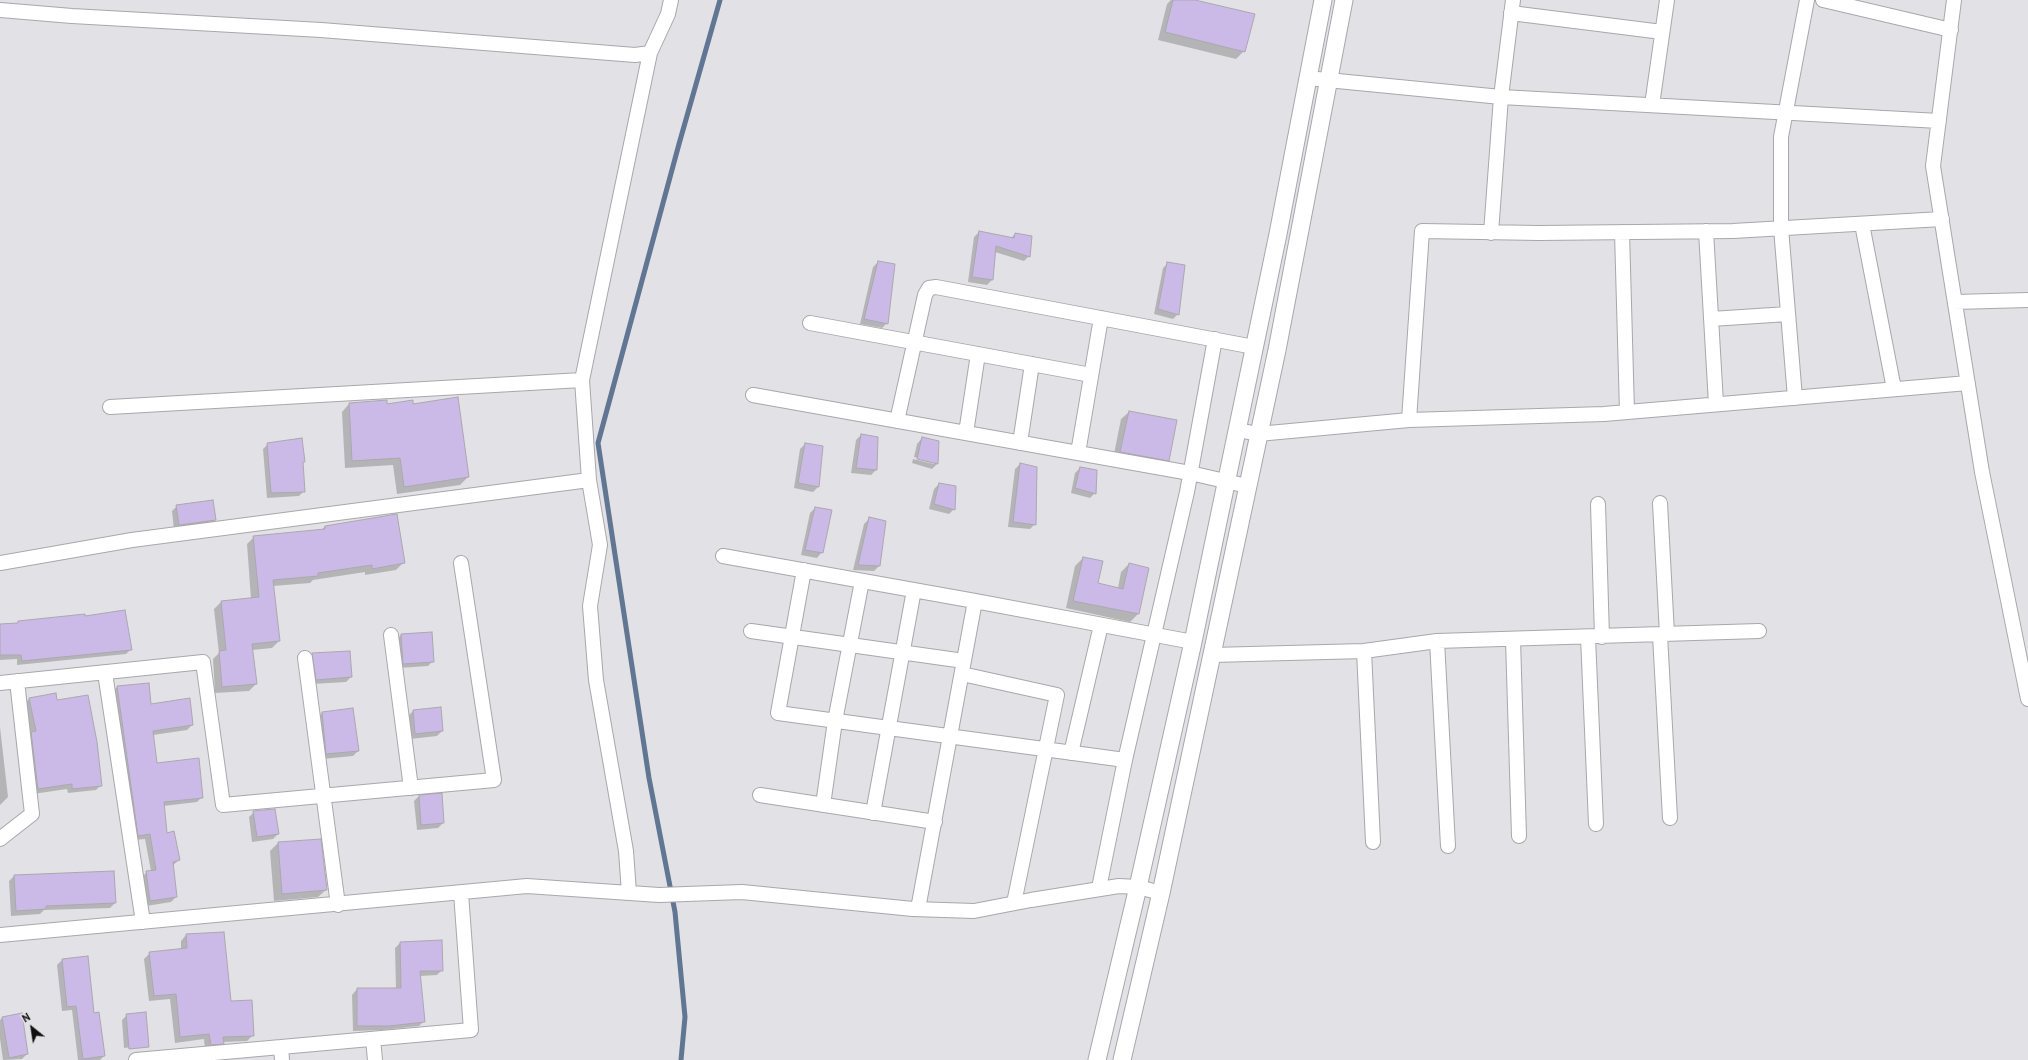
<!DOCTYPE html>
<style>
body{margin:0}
#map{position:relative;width:2028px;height:1060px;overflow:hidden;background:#e2e1e5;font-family:"PT Sans",sans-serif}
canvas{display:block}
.north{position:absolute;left:12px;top:1008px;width:40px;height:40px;-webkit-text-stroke:3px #e2e1e5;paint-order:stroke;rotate:330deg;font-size:11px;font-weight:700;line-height:16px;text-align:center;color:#101011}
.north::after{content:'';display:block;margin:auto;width:14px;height:18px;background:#101011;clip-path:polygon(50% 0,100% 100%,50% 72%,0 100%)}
</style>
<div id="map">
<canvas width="2028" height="1060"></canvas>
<div class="north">N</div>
</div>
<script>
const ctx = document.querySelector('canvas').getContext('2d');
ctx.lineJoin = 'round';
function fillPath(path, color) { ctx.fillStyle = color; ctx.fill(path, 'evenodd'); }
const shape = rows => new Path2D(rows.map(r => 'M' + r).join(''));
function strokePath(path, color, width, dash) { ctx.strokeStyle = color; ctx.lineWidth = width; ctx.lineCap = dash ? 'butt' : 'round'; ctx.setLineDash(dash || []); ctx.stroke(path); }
fillPath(shape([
 [1171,0,1191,0,1244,51,1236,59,1158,40,1167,4],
 [979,232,1011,238,1015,234,1029,256,1024,261,995,252,992,280,987,285,968,282,974,237],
 [878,262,887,323,882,328,860,324,873,267],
 [1168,263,1178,314,1173,319,1154,314,1163,268],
 [349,404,412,405,468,477,460,485,397,494,393,465,345,468,342,412],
 [1129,412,1168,460,1161,468,1113,459,1121,419],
 [861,435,877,438,876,470,871,475,851,473,856,440],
 [922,438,938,441,937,464,932,469,912,463,913,459,934,464,934,462,914,457,917,444],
 [268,444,302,463,304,491,299,496,267,498,263,449],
 [805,444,818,487,813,492,794,488,800,449],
 [1020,464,1035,524,1030,529,1008,527,1015,469],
 [1080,468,1095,493,1090,498,1071,493,1075,473],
 [939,484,954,509,949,514,929,509,934,489],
 [177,506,215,520,210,525,174,530,172,511],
 [815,508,822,552,817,558,801,555,810,513],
 [869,519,879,566,874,571,853,570,864,524],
 [325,526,404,562,396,570,365,575,365,572,313,580,310,583,273,586,279,641,272,648,252,650,256,684,249,691,215,693,213,659,219,653,214,609,221,602,251,599,247,544,254,537,321,531],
 [1083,558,1096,584,1118,588,1121,572,1129,564,1138,614,1130,622,1066,608,1075,566],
 [18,622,131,649,126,654,17,665,17,659,0,660,0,625,16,624],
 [401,635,433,661,428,666,399,668,396,640],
 [313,656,351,677,346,682,312,684,308,661],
 [148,684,150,705,192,725,187,730,153,735,156,764,202,797,197,802,163,806,167,834,179,860,172,866,176,897,171,902,146,906,142,877,147,872,151,871,145,839,134,840,112,692,117,687],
 [29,699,56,701,101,785,96,790,68,793,67,789,33,794,27,737,31,733,24,704],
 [352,709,358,751,353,756,322,759,317,718,322,713],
 [413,711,442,731,437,736,410,739,408,716],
 [0,727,8,797,0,805],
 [419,796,443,823,438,828,417,830,414,801],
 [254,812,278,834,273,839,252,842,249,817],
 [278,843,326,890,318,897,274,901,270,851],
 [113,872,115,903,110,908,44,910,40,914,11,916,9,881,14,876],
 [186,935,253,1035,247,1041,223,1042,217,1049,205,1050,204,1039,175,1043,170,999,149,1001,144,959,150,953,181,950,181,941],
 [400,943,442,970,437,975,420,976,424,1021,419,1026,383,1030,353,1031,352,995,357,989,396,989,395,948],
 [62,960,93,1014,104,1056,100,1060,78,1060,72,1010,62,1011,57,965],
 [127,1015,142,1046,124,1048,122,1020],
 [2,1018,27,1054,22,1059,3,1060,0,1039,0,1020]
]), '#0003');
strokePath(shape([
 [681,1060,685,1017,675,912,649,778,598,443,679,144,720,0]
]), '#607692', 5);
const building = shape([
 [1173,0,1195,0,1255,14,1245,52,1165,32,1173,0],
 [979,231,1014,238,1015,233,1032,236,1030,257,996,246,993,280,972,277,979,231],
 [878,261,895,264,888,324,864,319,878,261],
 [1167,262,1185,265,1179,315,1158,309,1167,262],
 [458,397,469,477,404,487,400,458,352,461,349,403,387,400,387,404,413,400,413,404,458,397],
 [1129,411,1177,420,1169,461,1120,452,1129,411],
 [861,434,878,437,877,470,856,468,861,434],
 [922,437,939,441,938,464,917,459,922,437],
 [302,438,305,462,303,462,305,492,271,493,267,443,302,438],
 [805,443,823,446,819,487,798,483,805,443],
 [1020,463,1037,467,1036,525,1013,522,1020,463],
 [1080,467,1097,470,1096,494,1075,488,1080,467],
 [939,483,956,486,955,510,934,504,939,483],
 [213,500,216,520,179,525,176,505,213,500],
 [815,507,832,510,823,553,805,550,815,507],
 [397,514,405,563,372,569,372,565,318,573,318,576,273,580,280,641,252,644,257,684,222,687,219,651,226,650,221,601,259,597,253,536,325,529,325,526,397,514],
 [869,517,886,521,880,566,858,565,869,517],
 [1083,557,1103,561,1098,583,1123,589,1129,563,1149,568,1139,614,1073,601,1083,557],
 [125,610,132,650,22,661,21,655,0,655,0,624,18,623,18,621,85,614,85,616,125,610],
 [432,632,434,662,403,664,401,634,432,632],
 [350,651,352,677,316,680,312,653,350,651],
 [149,683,151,704,190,698,193,725,153,731,157,763,199,758,203,798,164,802,167,833,174,831,180,860,173,862,177,897,150,901,146,871,156,870,150,834,138,836,117,686,149,683],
 [56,693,57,700,88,695,97,742,102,786,72,789,72,784,38,789,31,732,36,731,29,698,56,693],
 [441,707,443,731,415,734,413,710,441,707],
 [353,708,359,751,326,754,322,712,353,708],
 [442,793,444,823,421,825,419,795,442,793],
 [275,809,279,834,257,837,253,811,275,809],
 [321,839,327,890,282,894,278,842,321,839],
 [114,871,116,903,46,906,46,909,16,911,14,875,114,871],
 [224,932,231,1001,252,1000,254,1036,223,1037,224,1044,211,1045,209,1034,180,1037,176,994,154,996,149,952,187,948,186,934,224,932],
 [442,940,443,971,420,971,425,1022,389,1026,357,1026,357,988,401,988,400,942,442,940],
 [88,956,94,1013,99,1012,105,1056,83,1059,76,1006,67,1007,62,959,88,956],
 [146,1012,149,1047,129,1049,126,1014,146,1012],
 [22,1013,28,1054,9,1058,2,1017,22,1013]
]);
fillPath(building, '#cbbae8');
strokePath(building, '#aaa8ac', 1);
const minor = shape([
 [1823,0,1951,30],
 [1954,0,1933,166,1982,472,2028,699],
 [0,10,72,16,321,30,635,55,650,53],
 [1511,13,1662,32],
 [1307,78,1501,97,1939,121],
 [1652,105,1667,0],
 [1862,224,1894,389],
 [1706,231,1716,404],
 [1622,232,1627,412],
 [1491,233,1501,97,1513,0],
 [1955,302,2028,300],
 [1711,319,1788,314],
 [810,323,1091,375],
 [582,380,650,53,668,14,671,0],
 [753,395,1190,473,1247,486],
 [1795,398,1781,228,1781,137,1807,0],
 [110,407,582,380,589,480,600,545,590,606,596,680,626,851,629,893],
 [1409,420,1422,231,1539,233,1733,231,1942,219],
 [897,421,925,295,929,288,936,287,1254,347],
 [1238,430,1258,434,1409,420,1604,414,1968,383],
 [966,433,978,354],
 [1020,443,1032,364],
 [1078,453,1101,318],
 [1660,503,1667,634],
 [1598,504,1602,637],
 [723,556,975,601,1193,642],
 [0,563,132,540,589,480],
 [804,570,778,713,1125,760],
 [751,631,964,661],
 [391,635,411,788],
 [1660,635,1670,818],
 [1588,637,1596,824],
 [1513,640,1519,836],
 [1437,641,1448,846],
 [1364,651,1373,842],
 [1212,655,1364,651,1437,641,1759,631],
 [305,658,338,905],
 [105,673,143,922],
 [962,674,1057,695,1014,903],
 [0,683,203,662,223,805,494,780,461,563],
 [1071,753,1101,625],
 [760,795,935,822],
 [823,805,835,721,862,581],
 [873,813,914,590],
 [0,839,32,814,17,681],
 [1099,888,1125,760,1187,492,1215,339],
 [918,909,975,601],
 [0,935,527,886,659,895,742,892,913,909,974,911,1031,900,1119,886,1138,887,1161,893],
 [373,1039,375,1060],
 [281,1047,282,1060],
 [136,1060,471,1030,461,893]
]);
const tertiary = shape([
 [1097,1060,1138,887,1193,642,1278,234,1323,0],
 [1122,1060,1161,893,1277,350,1344,0]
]);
strokePath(minor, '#a8a7ab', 16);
strokePath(tertiary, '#a8a7ab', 19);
strokePath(minor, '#fff', 14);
strokePath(tertiary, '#fff', 17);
</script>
